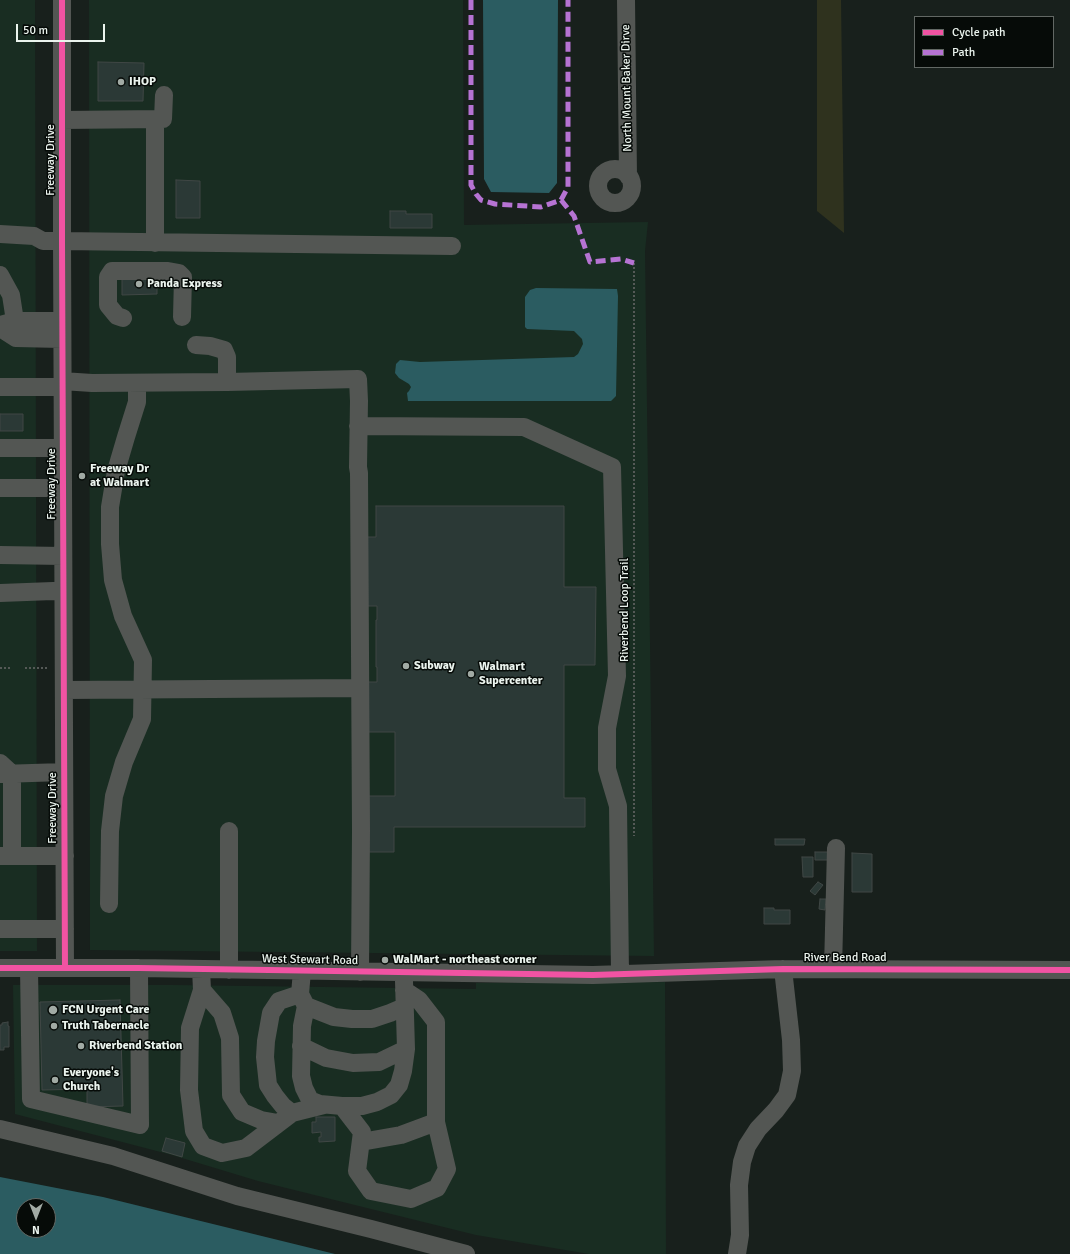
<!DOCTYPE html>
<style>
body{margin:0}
#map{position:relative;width:1070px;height:1254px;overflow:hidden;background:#18201c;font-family:Signika,sans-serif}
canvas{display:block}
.legend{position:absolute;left:914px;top:16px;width:140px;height:52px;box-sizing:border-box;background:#060b08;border:1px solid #626864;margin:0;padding:5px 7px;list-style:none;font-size:12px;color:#ebf4ee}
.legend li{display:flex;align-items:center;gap:8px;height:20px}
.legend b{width:20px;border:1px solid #626864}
.north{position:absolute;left:16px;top:1198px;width:40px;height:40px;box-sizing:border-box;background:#060b08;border:1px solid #626864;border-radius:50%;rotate:180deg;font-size:11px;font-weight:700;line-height:16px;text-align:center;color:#ebf4ee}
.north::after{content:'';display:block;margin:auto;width:14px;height:18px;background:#a1aaa4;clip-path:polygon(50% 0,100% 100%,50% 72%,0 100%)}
.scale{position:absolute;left:16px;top:24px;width:89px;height:18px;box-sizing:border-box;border:2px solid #ebf4ee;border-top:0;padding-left:5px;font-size:12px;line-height:14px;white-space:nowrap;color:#ebf4ee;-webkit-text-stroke:3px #060b08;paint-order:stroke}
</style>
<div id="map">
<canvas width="1070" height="1254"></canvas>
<ul class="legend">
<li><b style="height:5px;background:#f153a3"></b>Cycle path</li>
<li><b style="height:5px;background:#b673d3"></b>Path</li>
</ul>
<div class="north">N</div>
<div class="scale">50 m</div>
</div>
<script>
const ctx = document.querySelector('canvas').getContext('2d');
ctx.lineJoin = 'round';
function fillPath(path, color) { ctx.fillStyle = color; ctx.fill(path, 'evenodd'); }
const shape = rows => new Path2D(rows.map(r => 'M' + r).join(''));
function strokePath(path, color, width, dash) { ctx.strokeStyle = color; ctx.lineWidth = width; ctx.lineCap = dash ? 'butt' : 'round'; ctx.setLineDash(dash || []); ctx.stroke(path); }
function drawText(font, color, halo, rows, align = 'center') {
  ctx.font = font + ' Signika,sans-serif'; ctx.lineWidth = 3; ctx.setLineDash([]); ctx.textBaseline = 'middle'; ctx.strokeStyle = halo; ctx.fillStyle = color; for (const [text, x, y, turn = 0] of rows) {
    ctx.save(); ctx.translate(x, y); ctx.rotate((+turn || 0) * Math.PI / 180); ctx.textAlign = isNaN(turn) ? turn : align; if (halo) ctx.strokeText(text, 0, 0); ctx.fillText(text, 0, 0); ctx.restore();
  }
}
fillPath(shape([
 [0,0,35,0,37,951,0,951],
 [89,0,463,0,464,225,648,222,645,251,654,956,90,950],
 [665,982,666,1254,589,1254,476,1235,258,1181,172,1155,15,1114,13,985,173,985,476,989,476,983]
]), '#192d22');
fillPath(shape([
 [817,0,841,0,844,233,817,211]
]), '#2f321e');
fillPath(shape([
 [483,0,558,0,557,183,549,193,491,192,484,179],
 [536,288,617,289,618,296,616,396,611,401,408,401,407,393,409,391,411,387,409,384,399,378,395,373,396,364,400,360,420,362,574,357,578,354,583,344,582,339,574,331,527,329,525,327,525,297,530,290],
 [0,1177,103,1197,335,1254,0,1254],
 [24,1206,48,1206,48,1230,24,1230]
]), '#2b5c61');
const building = shape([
 [98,62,144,63,143,101,98,101,98,62],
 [176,180,200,181,200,218,176,218,176,180],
 [390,211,406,211,406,214,432,214,432,228,390,228,390,211],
 [122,273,157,273,157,294,122,295,122,273],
 [0,414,23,414,23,431,0,431,0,414],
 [376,506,564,506,564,587,596,587,595,665,564,665,564,798,585,798,585,827,394,827,394,852,366,852,366,796,395,796,395,732,366,732,366,682,377,682,377,667,376,667,376,620,377,620,377,606,366,606,366,537,376,537,376,506],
 [775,839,805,839,804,845,775,845,775,839],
 [815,852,831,852,830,860,815,860,815,852],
 [852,853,872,854,872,892,852,892,852,853],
 [802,857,813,857,813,877,803,877,802,857],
 [818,882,823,885,815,895,810,891,818,882],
 [820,899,826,899,825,910,819,909,820,899],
 [764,908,774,908,774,910,790,910,790,924,764,924,764,908],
 [120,1000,123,1106,87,1107,87,1089,42,1090,40,1002,120,1000],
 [8,1022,8,1026,9,1026,9,1047,4,1047,4,1050,0,1050,0,1025,2,1025,2,1023,8,1022],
 [316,1117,335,1117,335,1141,319,1142,319,1137,321,1137,321,1132,312,1133,312,1122,316,1122,316,1117],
 [166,1138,185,1143,182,1157,162,1151,166,1138]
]);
fillPath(building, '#2b3936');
strokePath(building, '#404745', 1);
strokePath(shape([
 [634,263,634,836],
 [0,668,10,668],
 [25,668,49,668]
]), '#545956', 2, [2, 2]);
strokePath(shape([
 [62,0,62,241,65,968],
 [626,0,628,176],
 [62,120,163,119,164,95],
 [155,120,155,243],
 '598 186a17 17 0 1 1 34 0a17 17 0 1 1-34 0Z',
 [0,234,34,236,43,241,62,241,452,246],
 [0,275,11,295,15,321],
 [123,318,117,316,108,305,108,277,112,271,168,271,179,273,183,277,182,317],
 [0,325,15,321,62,321],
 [0,328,16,338,62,339],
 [196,345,210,346,224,350,227,357,227,382],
 [62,381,92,383,227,382,358,379,359,401,358,467,359,473,361,831,360,972],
 [0,387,62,387],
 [358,426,524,427,612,467,617,676,607,728,607,769,618,806,620,974],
 [0,448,62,448],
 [0,488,63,488],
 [0,555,63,556],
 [0,593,53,591,63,592],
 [64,690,360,688],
 [0,763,12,774,12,856],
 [0,774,64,772],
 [229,831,229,970],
 [0,856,65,856],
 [109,904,110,831,114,796,124,762,142,719,143,660,123,616,113,580,110,544,110,507,116,471,126,437,137,402,137,383],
 [0,929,65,929],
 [0,968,139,968,593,975,783,969,1070,970],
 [29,968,31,1099,140,1125,139,968],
 [201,969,202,990,190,1028,189,1090,194,1131,203,1146,222,1153,246,1148,292,1113,324,1105],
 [833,969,836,848],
 [202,990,222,1013,230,1038,231,1095,242,1112,261,1120,278,1123],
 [301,996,306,1006,334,1017,352,1019,372,1019,390,1013,404,1007],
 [306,1006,302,1026,301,1076,304,1088,310,1100,320,1104,342,1106,362,1106,377,1102,391,1095,399,1085,403,1071,406,1049,404,981],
 [301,1046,326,1058,353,1063,379,1062,406,1049],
 [342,1106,362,1132,357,1171,371,1191,411,1199,437,1188,447,1169,436,1122,436,1022,419,1000,404,990],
 [292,1113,283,1106,275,1096,268,1085,265,1057,266,1041,271,1013,279,1001,300,994,302,971],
 [0,1129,113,1156,237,1196,371,1229,466,1254],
 [361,1142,401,1135,436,1122],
 [737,1254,740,1235,739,1185,742,1162,747,1146,758,1129,776,1110,787,1095,792,1071,791,1040,783,969]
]), '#535653', 18);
strokePath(shape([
 [471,0,471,185,476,194,481,200,495,204,541,207,561,200,568,187,568,0],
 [561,200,574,216,590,262,621,259,634,263]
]), '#b673d3', 5, [10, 5]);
strokePath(shape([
 [62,0,62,241,65,968],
 [0,968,139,968,593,975,783,969,1070,970]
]), '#f153a3', 6);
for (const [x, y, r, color] of [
 [121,82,4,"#a1aaa4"],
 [139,284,4,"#a1aaa4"],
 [82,476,4,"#a1aaa4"],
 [406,666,4,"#a1aaa4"],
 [471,674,4,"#a1aaa4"],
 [385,960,4,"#a1aaa4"],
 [53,1010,5,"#a1aaa4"],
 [54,1026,4,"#a1aaa4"],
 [81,1046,4,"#a1aaa4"],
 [55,1080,4,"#a1aaa4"]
]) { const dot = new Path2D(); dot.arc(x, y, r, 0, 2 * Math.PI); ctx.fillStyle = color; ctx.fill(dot); strokePath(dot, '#060b08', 1.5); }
drawText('bold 12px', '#ebf4ee', '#060b08', [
 ["IHOP",129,82],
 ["Panda Express",147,284],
 ["Freeway Dr",90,469],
 ["at Walmart",90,483],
 ["Subway",414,666],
 ["Walmart",479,667],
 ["Supercenter",479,681],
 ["WalMart - northeast corner",393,960],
 ["FCN Urgent Care",62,1010],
 ["Truth Tabernacle",62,1026],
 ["Riverbend Station",89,1046],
 ["Everyone's",63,1073],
 ["Church",63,1087]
], 'left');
drawText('12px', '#ebf4ee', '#060b08', [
 ["North Mount Baker Dirve",627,88,-91],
 ["Freeway Drive",51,160,-90],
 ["Freeway Drive",52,484,-90],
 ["Riverbend Loop Trail",625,610,-90],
 ["Freeway Drive",53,808,-90],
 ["River Bend Road",845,958],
 ["West Stewart Road",310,960,1]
]);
</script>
